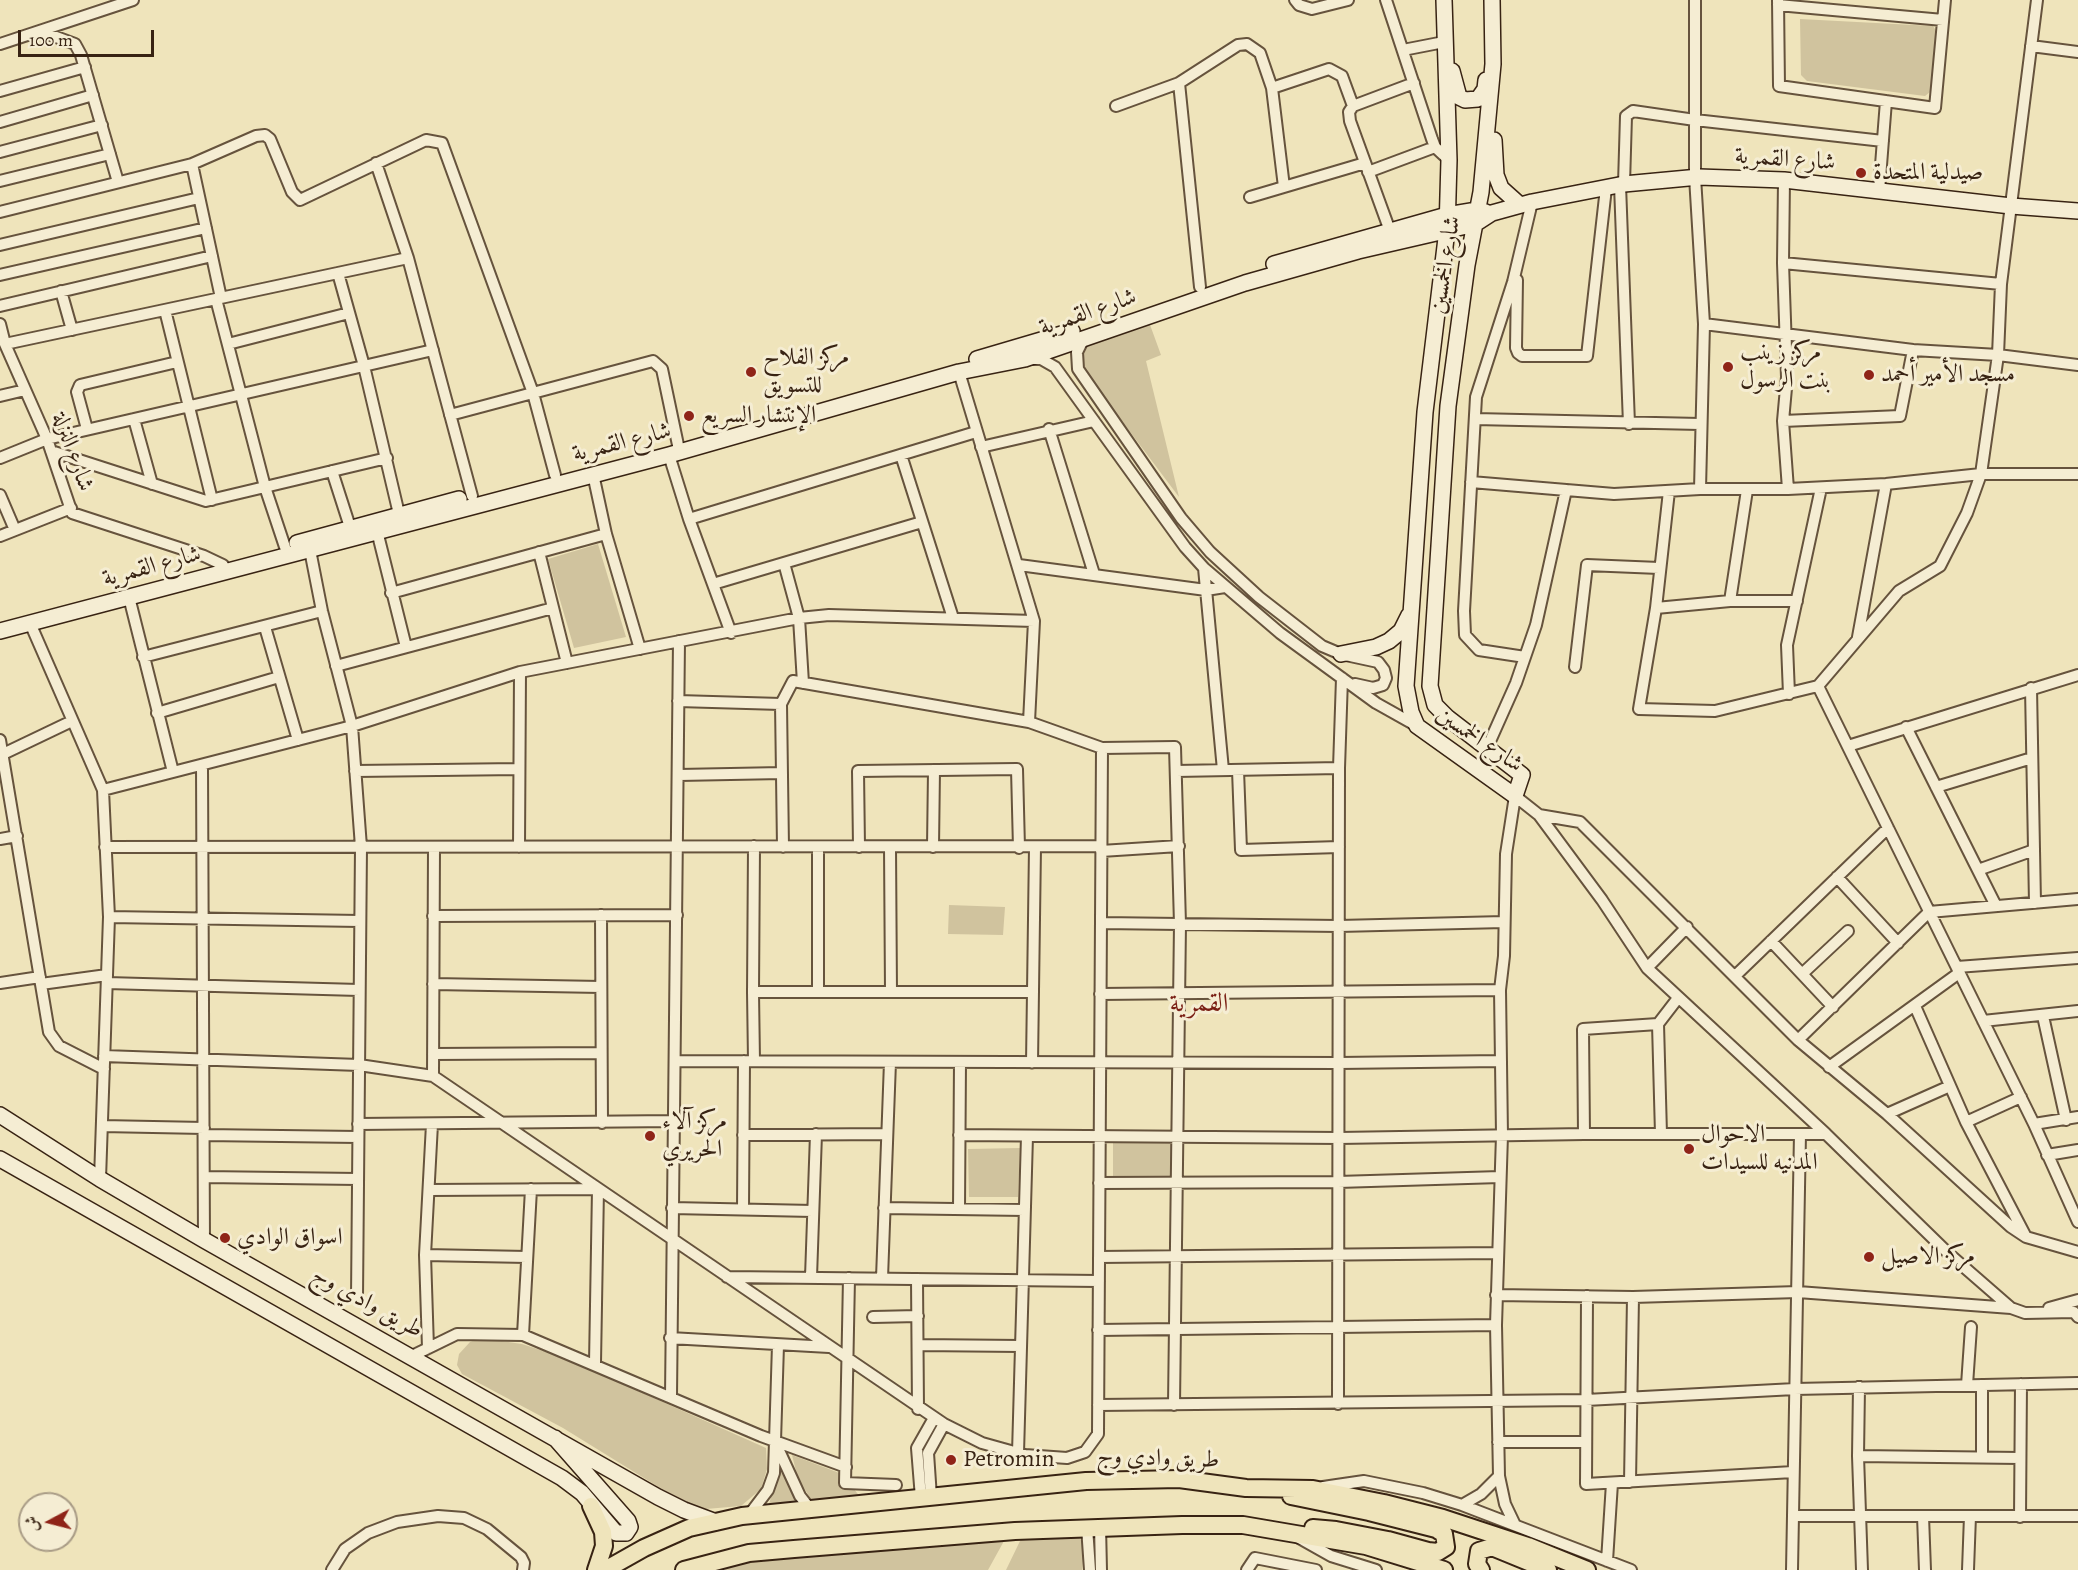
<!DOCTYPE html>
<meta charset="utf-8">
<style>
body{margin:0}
#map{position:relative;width:2078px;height:1570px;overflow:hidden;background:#efe4bb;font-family:Alegreya,Amiri,serif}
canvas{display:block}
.north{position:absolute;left:18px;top:1492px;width:60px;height:60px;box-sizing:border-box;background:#f5edd3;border:2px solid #a99c86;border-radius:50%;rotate:263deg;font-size:16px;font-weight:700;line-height:24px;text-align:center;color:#382313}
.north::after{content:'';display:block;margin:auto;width:21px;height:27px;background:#8f2418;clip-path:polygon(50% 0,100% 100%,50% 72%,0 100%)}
.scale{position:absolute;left:18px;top:30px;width:136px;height:27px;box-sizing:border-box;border:3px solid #382313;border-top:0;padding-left:8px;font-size:18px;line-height:21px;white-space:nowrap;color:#382313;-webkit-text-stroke:4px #f5edd3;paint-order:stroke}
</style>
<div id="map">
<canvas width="2078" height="1570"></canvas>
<div class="north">ش</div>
<div class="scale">100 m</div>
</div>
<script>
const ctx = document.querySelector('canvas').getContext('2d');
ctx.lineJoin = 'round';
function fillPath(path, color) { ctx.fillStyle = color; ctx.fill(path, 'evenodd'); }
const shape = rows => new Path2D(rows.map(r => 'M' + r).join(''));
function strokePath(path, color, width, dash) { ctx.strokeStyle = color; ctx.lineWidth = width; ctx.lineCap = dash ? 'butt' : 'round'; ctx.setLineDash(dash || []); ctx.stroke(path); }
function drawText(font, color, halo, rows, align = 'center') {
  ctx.font = font + ' Alegreya,Amiri,serif'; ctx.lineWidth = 6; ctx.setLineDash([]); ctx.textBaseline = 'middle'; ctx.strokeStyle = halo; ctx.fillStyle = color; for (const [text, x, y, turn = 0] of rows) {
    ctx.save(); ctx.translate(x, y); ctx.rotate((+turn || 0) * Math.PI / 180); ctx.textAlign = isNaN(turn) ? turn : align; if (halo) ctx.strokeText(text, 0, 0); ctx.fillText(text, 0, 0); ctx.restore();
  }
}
fillPath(shape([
 [1800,19,1933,26,1939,35,1930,92,1925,96,1807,81,1801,75],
 [1149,322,1161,355,1146,361,1179,497,1082,368,1081,358,1086,346],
 [598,544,626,637,574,648,548,559],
 [949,905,1005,907,1003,935,948,934],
 [1113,1142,1171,1142,1171,1177,1113,1178],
 [1020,1148,1018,1197,969,1197,968,1149],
 [481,1338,522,1344,562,1357,766,1448,767,1469,761,1489,741,1506,706,1509,678,1499,563,1428,462,1374,457,1365,459,1354,470,1342],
 [792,1455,842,1474,861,1498,812,1502,797,1475],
 [782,1459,787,1481,796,1501,769,1504],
 [1078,1535,1084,1546,1082,1570,1006,1570,1020,1541,1026,1537],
 [1004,1541,988,1570,702,1570,740,1561]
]), '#d0c39e');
const street = shape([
 [1295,0,1299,5,1312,9,1348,0],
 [1386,0,1432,139,1435,147,1449,160],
 [1695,0,1695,177,1704,324,1700,489],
 [1778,0,1779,86,1935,108,1945,0],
 [1778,5,1943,20],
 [40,31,75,44,81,55,118,182],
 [0,44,133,0],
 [2031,46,2078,52],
 [1403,50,1444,42],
 [1272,88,1329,69,1342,76,1353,106],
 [0,91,85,67],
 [1116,106,1179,83],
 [0,122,93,95],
 [0,152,102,125],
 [376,163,408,258],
 [192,164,256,136,265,135,270,139,292,192,300,200,426,140,442,143,533,393,555,475],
 [1368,172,1435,147],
 [1784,180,1783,263,1787,377,1783,421,1788,489,1886,484,1981,474,2078,474],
 [0,181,110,154],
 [1624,184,1626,116,1633,111,1695,120,1883,141],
 [1620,185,1629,424],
 [1879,191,1886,101],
 [1250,197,1365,163],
 [0,212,192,164,221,298],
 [1390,231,1350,121,1349,112,1353,106,1414,83],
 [0,245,199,198],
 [1783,263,2001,284],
 [338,273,364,366,399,514],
 [0,275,206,228],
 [1517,280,1516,348,1518,353,1522,356,1587,356,1606,188],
 [1200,287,1179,83,1238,45,1247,44,1260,53,1272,88,1284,187],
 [61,291,72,330],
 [216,299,265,487,285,547],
 [0,306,212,256],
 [165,310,212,500],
 [0,324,5,344,47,439,72,513,204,556,223,565],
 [1704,324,1913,350,1998,355,2078,365],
 [1084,338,1077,352,1078,369,1181,518,1210,552,1259,597,1322,646,1341,654,1378,662,1384,670,1386,678,1383,685,1373,688,1355,684],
 [5,344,408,258,472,496],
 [228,344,349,313],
 [1031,359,1041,359,1055,367,1185,547,1204,568,1280,633,1376,703,1417,726],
 [959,372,1034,621,1029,722],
 [0,396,25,390],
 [450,415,653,361,662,369,678,445],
 [134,419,152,484],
 [1475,419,1700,424],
 [1783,421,1900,416,1913,350],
 [87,429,77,392,80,385,177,362],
 [1049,429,1094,574],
 [981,447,1094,421],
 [51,451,206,501,387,458],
 [669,455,689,519,731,633],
 [901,455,953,618],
 [0,458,47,439,433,350],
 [332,471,350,527],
 [593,474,606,534,640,649],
 [1471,482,1614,494,1700,489,1788,489],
 [1669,491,1656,608,1639,709,1715,711,1818,686,1899,591,1940,566,1967,513,1981,474,1998,355,2001,284,2037,0],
 [0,495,15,530],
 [689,519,976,432],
 [377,531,406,647],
 [0,536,71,508],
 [310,550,322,611,352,726,361,847,357,1298],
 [539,552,567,663],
 [784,563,799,618,803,683],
 [1019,565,1206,590,1225,587],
 [1204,568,1223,770],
 [713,584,922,522],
 [391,593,606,534],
 [129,597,173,772],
 [1730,601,1747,490],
 [1656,608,1730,601,1797,601],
 [30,623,103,790,109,917,100,1179],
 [265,627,298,740],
 [1858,637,1886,484],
 [143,657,322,611],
 [1525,657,1479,650,1465,635,1464,611,1476,397,1513,282,1532,202],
 [336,666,553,608],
 [1575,667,1587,565,1659,568],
 [1818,686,2034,1124,2078,1222],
 [2031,688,2035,903],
 [1789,694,1787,645,1821,488],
 [678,701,781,704],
 [157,713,279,677],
 [1906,727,1996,906],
 [0,740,49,1032,59,1046,104,1069],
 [1848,746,2078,675],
 [1487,748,1516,683,1536,625,1566,490],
 [3,754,72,721],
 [202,765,204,1240],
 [1238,770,1241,850,1339,847],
 [355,771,519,769],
 [1176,771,1339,768],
 [679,775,782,773],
 [1936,787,2032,758],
 [103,790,352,726,520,672,799,618,829,615,1034,621],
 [1539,815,1580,822,1798,1040,1887,1114,2011,1227,2026,1237,2078,1252],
 [0,839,17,836],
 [754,846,753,992,1032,992],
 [105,847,1101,846],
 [519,847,520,672],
 [783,847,781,704,793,681,1029,722,1102,748,1175,747,1180,924,1174,1405],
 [859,847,858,771,1017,769,1019,848],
 [890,847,891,992],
 [933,847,934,770],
 [1101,851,1179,846],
 [1978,870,2034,850],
 [1837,877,1898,943],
 [601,915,602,1123],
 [433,916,677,915],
 [109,917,360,921],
 [1101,923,1339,926,1504,922],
 [1771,941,1833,1007],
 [1957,967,2078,958],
 [1647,968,1687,927],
 [1802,974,1848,931],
 [1735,976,1888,828],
 [0,983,40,977],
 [107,983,359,990],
 [41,984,107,975],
 [433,984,601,987],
 [753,992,754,1061],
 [818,992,818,847],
 [1100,994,1500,990],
 [1915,1006,1966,1122,2025,1235],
 [2043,1016,2066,1120],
 [1983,1021,2078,1011],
 [1798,1040,1929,912,2078,899],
 [433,1054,601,1053],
 [104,1056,359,1065,433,1076,944,1424,982,1443,1025,1455,1067,1458,1085,1452,1098,1434,1102,748],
 [675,1061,1339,1063,1500,1061],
 [1032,1063,1035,847],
 [1829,1067,1959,973],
 [433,1076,434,847],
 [1887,1114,1950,1086],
 [1966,1122,2021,1097],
 [358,1124,674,1121],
 [2034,1124,2078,1117],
 [102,1126,204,1128],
 [1584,1134,1583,1029,1658,1024],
 [1661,1134,1658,1024,1678,998],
 [204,1135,358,1137],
 [743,1135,887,1134],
 [959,1135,1339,1138,1584,1134,1826,1134],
 [2047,1155,2078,1150],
 [204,1177,358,1179],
 [1099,1183,1338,1182,1500,1177],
 [429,1190,598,1189,595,1363],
 [672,1208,813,1211],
 [884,1208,1025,1210],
 [743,1209,744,1061],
 [959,1209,960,1062],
 [425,1255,527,1257],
 [1099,1257,1497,1253],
 [727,1277,1099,1281],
 [811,1277,816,1134],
 [849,1278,845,1483,896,1485],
 [882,1278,890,1062],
 [917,1279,918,1409],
 [1496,1295,1633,1297,1798,1292,2011,1308,2025,1313,2074,1312,2078,1317],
 [1587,1296,1586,1484,1793,1472],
 [2049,1308,2078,1300],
 [873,1317,918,1316],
 [1098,1330,1496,1325],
 [523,1335,531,1189],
 [670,1338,829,1347],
 [918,1345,1021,1346],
 [428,1348,425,1255,432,1124],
 [412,1356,457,1334,523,1335,761,1436,846,1467],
 [1967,1385,1971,1327],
 [1859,1387,1858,1456,1862,1570],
 [671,1397,679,641],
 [1338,1404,1339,768,1342,678],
 [1098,1405,1586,1400,1795,1389,2078,1383],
 [1498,1442,1586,1442],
 [776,1444,800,1496,811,1510],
 [1018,1453,1027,1136],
 [1858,1456,2020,1458],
 [1982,1457,1982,1385],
 [1630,1482,1633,1297],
 [1323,1487,1364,1481,1423,1493,1462,1505,1631,1570],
 [931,1497,928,1453,944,1424],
 [921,1498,917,1448,934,1418],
 [1462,1505,1481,1494,1499,1476],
 [749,1515,768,1490,774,1473,778,1345],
 [1793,1516,2078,1516],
 [1923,1516,1925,1570],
 [2020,1517,2021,1384],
 [1515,1525,1505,1504,1499,1476,1496,1325,1502,1135,1500,990,1504,956,1506,854,1515,796,1539,815,1602,900,1647,968,1826,1134,1949,1254,2011,1308],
 [1100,1526,1101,1570],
 [1087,1527,1090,1570],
 [1299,1538,1331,1556,1376,1570],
 [1607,1561,1612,1483],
 [332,1570,345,1549,368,1533,397,1522,438,1516,464,1518,487,1529,521,1557,524,1563,523,1570],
 [1247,1570,1255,1558,1316,1570],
 [1792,1570,1800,1134],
 [1968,1570,1970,1516]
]);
const secondary = shape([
 [1444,0,1449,160,1447,230,1425,412,1406,686,1411,712,1417,726,1515,796,1522,775,1448,718,1435,705,1430,686,1448,406,1467,265,1481,192,1493,64,1492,0],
 [1452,71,1459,97,1465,100,1478,99,1485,89,1486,80],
 [1494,140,1496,175,1501,188,1520,205],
 [1274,264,1447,215,1477,210,1486,212],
 [977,359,1072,331],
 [297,543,459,499],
 [0,631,669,455,959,372,1025,359,1245,283,1358,251,1475,224,1492,213,1532,202,1624,184,1699,177,1784,180,2011,206,2078,211],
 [1341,654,1376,647,1389,641,1401,631,1409,615],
 [0,1115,100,1179,204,1240,658,1497,684,1510,716,1522],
 [0,1159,562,1478,582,1493,616,1533,626,1533,630,1527,628,1521,555,1438]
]);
const primary = shape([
 [1291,1496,1369,1512,1436,1529,1444,1534,1446,1547,1438,1552,1428,1551,1388,1540,1336,1530,1313,1528],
 [591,1506,603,1532,604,1546,596,1570],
 [605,1570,644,1548,689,1528,742,1516,1086,1481,1179,1479,1246,1488,1313,1489,1384,1503,1443,1518,1528,1546,1587,1570],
 [684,1570,749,1553,794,1549,1015,1531,1182,1525,1243,1525,1366,1546,1444,1570],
 [1481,1570,1477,1564,1479,1551,1492,1547,1548,1570]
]);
strokePath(street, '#66533d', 14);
strokePath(secondary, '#382313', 18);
strokePath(primary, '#382313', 20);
strokePath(street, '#f5edd3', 10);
strokePath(secondary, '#f5edd3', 15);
strokePath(primary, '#efe4bb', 16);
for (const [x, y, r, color] of [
 [1861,173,6,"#8f2418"],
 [1728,367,6,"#8f2418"],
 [751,372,6,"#8f2418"],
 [1869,375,6,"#8f2418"],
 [689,416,6,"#8f2418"],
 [650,1136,6,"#8f2418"],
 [1689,1149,6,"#8f2418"],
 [225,1238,6,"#8f2418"],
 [1869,1257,6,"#8f2418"],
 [951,1460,6,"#8f2418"]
]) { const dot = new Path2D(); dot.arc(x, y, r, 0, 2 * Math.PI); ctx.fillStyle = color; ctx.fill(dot); strokePath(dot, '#f5edd3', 2); }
drawText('24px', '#382313', '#f5edd3', [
 ["شارع القمرية",1785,160,4],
 ["شارع الخمسين",1446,265,-81],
 ["شارع القمرية",1088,313,-19],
 ["شارع القمرية",622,443,-14],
 ["شارع النزلة",72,452,70],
 ["شارع القمرية",152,567,-15],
 ["شارع الخمسين",1479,740,34],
 ["طريق وادي وج",367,1303,29],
 ["طريق وادي وج",1158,1459,2]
]);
drawText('24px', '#382313', '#f5edd3', [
 ["صيدلية المتحدة",1873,173],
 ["مركز زينب",1740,353],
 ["بنت الرسول",1740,381],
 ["مركز الفلاح",763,358],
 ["للتسويق",763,386],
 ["مسجد الأمير أحمد",1881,375],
 ["الإنتشار السريع",701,416],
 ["مركز آلاء",662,1122],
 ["الحريري",662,1150],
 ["الاحوال",1701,1135],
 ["المدنيه للسيدات",1701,1163],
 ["اسواق الوادي",237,1238],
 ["مركز الاصيل",1881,1257],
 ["Petromin",963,1460]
], 'left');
drawText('26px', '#7a1f14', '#f5edd3', [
 ["القمرية",1199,1005]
]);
</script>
